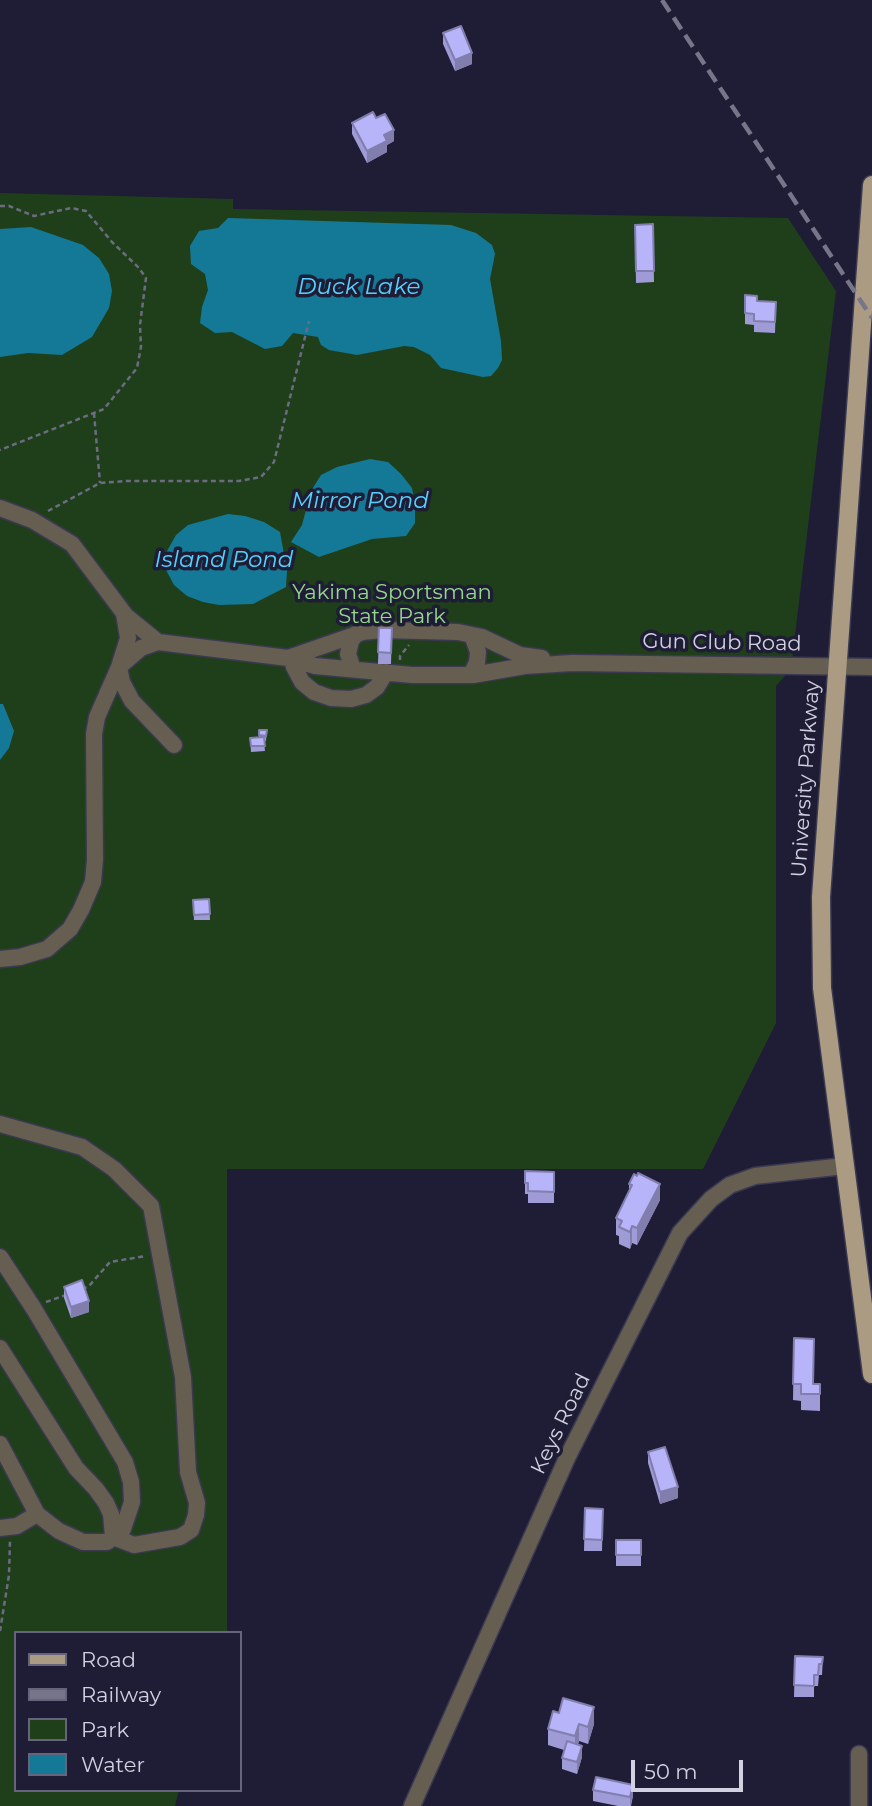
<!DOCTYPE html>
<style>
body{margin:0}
#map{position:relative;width:872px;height:1806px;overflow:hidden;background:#1f1c35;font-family:Montserrat,sans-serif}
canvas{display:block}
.legend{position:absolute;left:14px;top:1631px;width:228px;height:161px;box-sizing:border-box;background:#1f1c35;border:2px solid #66647a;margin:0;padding:9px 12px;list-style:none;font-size:21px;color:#d1d1e2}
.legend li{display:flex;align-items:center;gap:14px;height:35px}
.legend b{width:35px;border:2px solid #66647a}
.scale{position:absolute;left:631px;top:1760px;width:112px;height:32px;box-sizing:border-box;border:4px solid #d1d1e2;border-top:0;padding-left:9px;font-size:21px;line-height:24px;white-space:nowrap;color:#d1d1e2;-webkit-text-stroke:5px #1f1c35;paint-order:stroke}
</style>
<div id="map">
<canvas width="872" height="1806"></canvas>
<ul class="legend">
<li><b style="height:9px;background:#aa9b82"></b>Road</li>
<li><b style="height:9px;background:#76758a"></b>Railway</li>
<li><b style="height:19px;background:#1f3f1b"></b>Park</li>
<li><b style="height:19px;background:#147997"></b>Water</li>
</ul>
<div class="scale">50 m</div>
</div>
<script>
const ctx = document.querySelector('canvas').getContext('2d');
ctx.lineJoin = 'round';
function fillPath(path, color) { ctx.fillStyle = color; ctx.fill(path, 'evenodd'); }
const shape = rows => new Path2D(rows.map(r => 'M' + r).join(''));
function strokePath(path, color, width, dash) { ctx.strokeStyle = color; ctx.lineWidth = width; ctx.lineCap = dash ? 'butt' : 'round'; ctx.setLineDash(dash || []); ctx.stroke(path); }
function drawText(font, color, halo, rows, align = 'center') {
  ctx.font = font + ' Montserrat,sans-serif'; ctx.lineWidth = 7; ctx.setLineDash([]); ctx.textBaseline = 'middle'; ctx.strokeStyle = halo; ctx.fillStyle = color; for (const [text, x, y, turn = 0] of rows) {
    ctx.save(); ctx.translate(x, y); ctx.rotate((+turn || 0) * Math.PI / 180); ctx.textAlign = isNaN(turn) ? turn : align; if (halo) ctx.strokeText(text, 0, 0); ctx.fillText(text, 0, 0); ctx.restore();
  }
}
fillPath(shape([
 [0,193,233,199,233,209,788,218,836,291,791,669,776,686,776,1023,703,1169,227,1169,227,1633,16,1633,16,1790,179,1790,175,1806,0,1806]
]), '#1f3f1b');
fillPath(shape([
 [228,218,451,225,476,233,492,245,495,254,490,279,501,341,502,360,498,368,491,376,483,377,441,368,430,355,414,347,404,346,357,355,329,350,321,345,318,337,293,333,282,346,265,349,232,332,215,333,200,323,202,307,208,290,205,274,191,264,190,246,199,231,218,228],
 [31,227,83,245,99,258,109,274,112,291,109,308,92,337,62,355,28,353,0,357,0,229],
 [370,459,388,462,401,474,412,488,415,504,415,523,406,536,372,539,319,557,291,542,302,525,311,491,321,475,337,467],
 [228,514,245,516,264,522,280,532,287,571,286,587,253,604,219,605,203,602,187,596,174,585,166,570,166,553,176,535,188,525],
 [0,704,3,704,14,731,9,748,0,760]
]), '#147997');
const minor = shape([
 [0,508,32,520,72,544,126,616,158,642,141,648,119,667,97,717,94,734,95,859,93,882,81,910,70,929,47,949,20,957,0,959],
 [124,614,128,638,119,667,122,682,132,701,174,745],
 [158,642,288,658,315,666,412,675,473,675,525,666,572,663,872,667],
 [288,658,363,632,381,630,458,632,482,637,520,655,542,658],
 [292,659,294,667,302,682,314,692,331,698,351,699,366,695,377,687,386,672],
 [353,669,348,654,351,641,356,634],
 [471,675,477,662,478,652,472,635],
 [0,1124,82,1147,114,1169,151,1206,183,1377,188,1472,197,1503,196,1515,191,1530,180,1537,134,1545,113,1537],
 [0,1257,34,1309,125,1462,131,1482,132,1502,123,1529,107,1542,83,1542,59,1531,37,1514,0,1444],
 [0,1348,76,1468,96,1489,106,1503,111,1514,113,1537],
 [0,1528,17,1526,37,1514],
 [412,1806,567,1458,680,1233,711,1199,730,1185,755,1176,844,1166],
 [859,1806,859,1754]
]);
const major = shape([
 [872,185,821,897,822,988,872,1374]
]);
strokePath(minor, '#3b3951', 19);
strokePath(major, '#3b3951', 21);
strokePath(shape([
 [0,206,9,206,34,216,71,208,86,211,112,242,139,268,146,278,140,325,141,347,137,368,104,409,0,450],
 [94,413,100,483],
 [48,511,100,483,126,481,239,481,261,477,274,462,309,321],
 [400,660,400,656,409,645],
 [82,1289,89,1286,110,1262,146,1256],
 [46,1302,66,1295],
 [0,1631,9,1575,10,1540]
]), '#6d6b81', 2.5, [5, 3.5]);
strokePath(minor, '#655e51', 16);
strokePath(major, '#aa9b82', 18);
strokePath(shape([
 [662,0,872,318]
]), '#76758a', 4.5, [14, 7]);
fillPath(shape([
 [443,33,472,64,455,71,443,44],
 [376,118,394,141,387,145,387,152,367,163,352,134,352,123],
 [653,224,654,282,636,283,635,225],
 [745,295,757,301,776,302,775,333,754,332,754,325,745,324],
 [379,628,392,628,391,664,378,664],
 [259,730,267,730,266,741,264,741,265,751,251,752,250,738,259,738],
 [209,899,210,920,194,920,193,900],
 [525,1171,554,1172,554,1203,528,1203,528,1194,525,1194],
 [629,1184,660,1200,637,1245,632,1243,630,1249,619,1244,619,1236,616,1235,616,1218,629,1192],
 [64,1287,89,1312,71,1318,64,1298],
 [794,1338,813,1384,820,1384,820,1411,801,1410,801,1401,793,1400],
 [648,1452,678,1498,660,1504,648,1463],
 [585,1508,603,1509,602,1551,584,1551],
 [616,1540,641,1540,641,1566,616,1566],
 [795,1656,823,1657,822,1675,819,1675,818,1686,814,1686,814,1697,794,1697],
 [553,1711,594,1724,588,1744,579,1741,578,1745,582,1757,577,1774,562,1769,562,1758,564,1750,548,1745,548,1729],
 [593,1790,633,1796,631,1806,618,1806,593,1801]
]), '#9e9bd6');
fillPath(shape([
 [472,53,472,64,455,71,455,60],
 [394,130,394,141,387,145,387,152,367,163,367,151,384,135],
 [660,1184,660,1200,637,1245,637,1228],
 [632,1226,632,1243,630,1249,630,1232],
 [89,1301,89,1312,71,1318,71,1307],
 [678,1487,678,1498,660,1504,660,1492],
 [594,1707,594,1724,588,1744,588,1727],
 [579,1724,579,1741,575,1753,575,1736],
 [582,1746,582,1757,577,1774,577,1762],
 [633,1785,633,1796,630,1806,630,1797]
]), '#817eae');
const building = shape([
 [461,26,472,53,455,60,443,33,461,26],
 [373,112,376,118,385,114,394,130,384,135,387,141,367,151,352,123,373,112],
 [653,224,654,271,636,271,635,225,653,224],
 [745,295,757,296,757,301,776,302,775,322,754,321,754,314,745,313,745,295],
 [379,628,392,628,391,653,378,652,379,628],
 [259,730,267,730,266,736,259,735,259,730],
 [264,737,265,746,251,746,250,738,264,737],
 [209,899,210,914,194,915,193,900,209,899],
 [525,1171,554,1172,554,1192,528,1191,528,1183,525,1183,525,1171],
 [638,1173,660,1184,637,1228,632,1226,630,1232,619,1227,622,1221,616,1218,632,1185,629,1184,634,1174,637,1176,638,1173],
 [82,1280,89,1301,71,1307,64,1287,82,1280],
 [794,1338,814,1339,813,1384,820,1384,820,1394,801,1394,801,1384,793,1384,794,1338],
 [665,1447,678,1487,660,1492,648,1452,665,1447],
 [585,1508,603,1509,602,1540,584,1539,585,1508],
 [616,1540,641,1540,641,1555,616,1555,616,1540],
 [795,1656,823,1657,822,1664,819,1664,818,1675,814,1675,814,1686,794,1685,795,1656],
 [563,1698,594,1707,588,1727,579,1724,575,1736,548,1729,553,1711,559,1713,563,1698],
 [567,1741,582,1746,577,1762,562,1758,567,1741],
 [596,1777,633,1785,630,1797,593,1790,596,1777]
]);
fillPath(building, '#b8b4f9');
strokePath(building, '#817eae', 2);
drawText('21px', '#94d98c', '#1f1c35', [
 ["Yakima Sportsman",392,593],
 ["State Park",392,617]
]);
drawText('21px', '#d1d1e2', '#1f1c35', [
 ["Gun Club Road",722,643,1],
 ["University Parkway",806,779,-86],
 ["Keys Road",561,1424,-64]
]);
drawText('italic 23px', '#53d2fe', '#1f1c35', [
 ["Duck Lake",359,287],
 ["Mirror Pond",360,501],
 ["Island Pond",224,560]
]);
</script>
